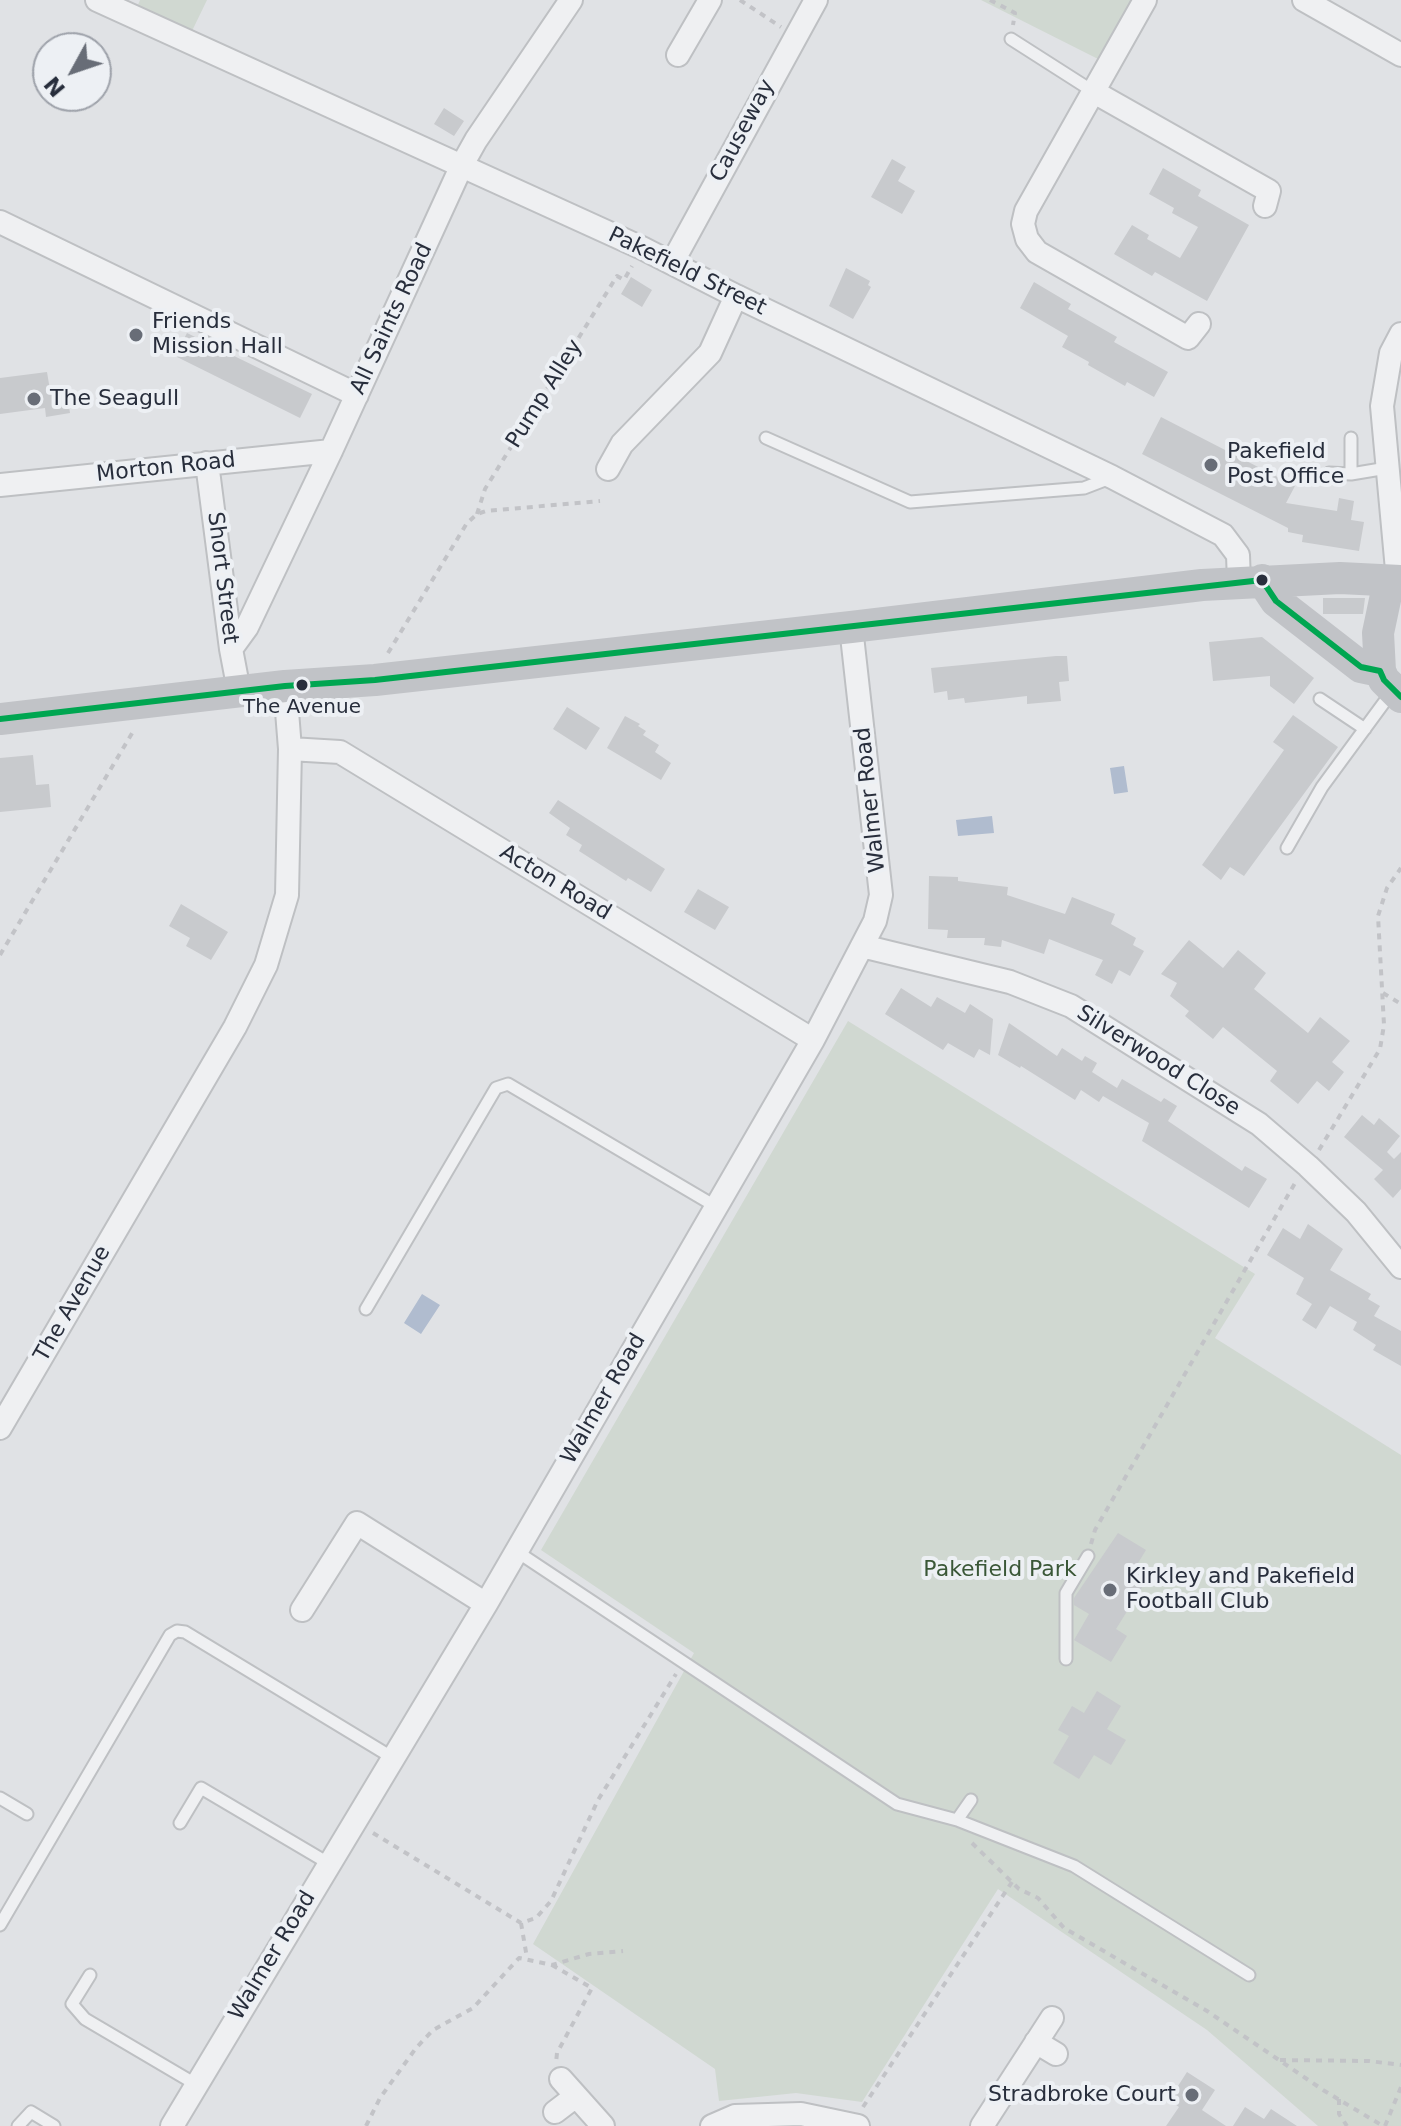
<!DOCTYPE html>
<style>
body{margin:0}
#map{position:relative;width:1401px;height:2126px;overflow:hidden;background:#e0e2e5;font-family:"DejaVu Sans",sans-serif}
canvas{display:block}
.north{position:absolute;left:32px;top:32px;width:80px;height:80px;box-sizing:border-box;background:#edf0f4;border:2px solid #9ea2aa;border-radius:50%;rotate:230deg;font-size:22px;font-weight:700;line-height:32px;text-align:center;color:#282e3c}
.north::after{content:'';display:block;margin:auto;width:28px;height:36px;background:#686d77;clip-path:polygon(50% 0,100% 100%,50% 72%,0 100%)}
</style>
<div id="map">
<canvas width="1401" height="2126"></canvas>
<div class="north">N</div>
</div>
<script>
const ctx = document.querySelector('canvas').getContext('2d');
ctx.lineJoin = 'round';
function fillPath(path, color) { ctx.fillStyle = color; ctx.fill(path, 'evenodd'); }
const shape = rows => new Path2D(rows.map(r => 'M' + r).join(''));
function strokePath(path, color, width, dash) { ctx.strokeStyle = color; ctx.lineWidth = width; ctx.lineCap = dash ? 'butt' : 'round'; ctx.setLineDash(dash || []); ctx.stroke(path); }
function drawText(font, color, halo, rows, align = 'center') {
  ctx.font = font + ' "DejaVu Sans",sans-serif'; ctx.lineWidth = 8; ctx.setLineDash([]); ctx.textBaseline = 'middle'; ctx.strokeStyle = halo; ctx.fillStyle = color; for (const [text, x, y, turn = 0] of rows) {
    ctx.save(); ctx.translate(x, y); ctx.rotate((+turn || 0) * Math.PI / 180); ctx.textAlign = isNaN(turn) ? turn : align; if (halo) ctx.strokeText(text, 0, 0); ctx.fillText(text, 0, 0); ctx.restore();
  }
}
fillPath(shape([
 [140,0,207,0,192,31,138,5],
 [981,0,1138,0,1102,61],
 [848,1021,1255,1274,1215,1338,1401,1455,1401,2126,1318,2126,1207,2030,998,1889,862,2102,796,2093,719,2101,715,2069,533,1944,694,1653,541,1550]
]), '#d0d8d1');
fillPath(shape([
 [1124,766,1128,792,1114,794,1110,768],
 [992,816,994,833,958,836,956,820],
 [422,1294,440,1305,421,1334,404,1323]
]), '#b0bccf');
fillPath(shape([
 [444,108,464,121,454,136,434,124],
 [892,159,906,167,898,181,915,191,902,214,871,197],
 [1163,168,1201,190,1198,196,1249,225,1207,301,1155,272,1152,276,1114,254,1132,225,1149,235,1147,239,1180,258,1190,241,1198,227,1172,213,1174,208,1149,194],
 [846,268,870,281,868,285,871,287,853,319,829,306],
 [631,277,652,290,642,307,621,294],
 [1034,282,1071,304,1068,309,1117,337,1114,342,1168,372,1154,397,1127,382,1125,386,1088,365,1089,362,1062,347,1068,336,1020,308],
 [187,333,312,394,300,418,175,356],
 [47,372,50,390,66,388,70,413,46,417,45,408,0,414,0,378],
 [1161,417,1295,486,1286,503,1337,511,1339,498,1354,501,1351,520,1364,522,1359,551,1302,542,1303,535,1288,532,1288,528,1142,454],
 [1323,598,1365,598,1363,614,1323,614],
 [1262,637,1314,678,1294,704,1270,686,1270,676,1213,681,1209,642],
 [1056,656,1067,656,1069,681,1059,682,1061,701,1027,704,1027,696,965,703,964,698,948,700,947,691,934,693,931,668],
 [567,707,600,728,586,750,553,729],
 [1293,715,1338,747,1244,876,1230,867,1221,880,1202,865,1284,750,1273,742],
 [625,716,640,724,638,726,646,731,643,735,659,745,655,752,671,763,661,780,607,748],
 [33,755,36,785,49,784,51,807,0,812,0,758],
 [558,800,665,869,651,892,628,878,626,881,579,851,582,845,566,835,570,828,549,813],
 [929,876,958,877,958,881,1008,887,1007,895,1065,914,1072,897,1115,914,1111,924,1136,938,1133,945,1144,951,1130,976,1119,970,1112,984,1095,975,1103,960,1049,939,1044,954,1002,940,1001,947,984,945,985,938,947,938,948,930,928,929],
 [698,889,729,907,715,930,684,912],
 [181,904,228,932,211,960,186,946,190,938,169,926],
 [1189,940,1223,968,1238,950,1266,973,1254,989,1308,1033,1320,1017,1350,1041,1332,1062,1344,1072,1329,1091,1317,1081,1298,1104,1270,1081,1277,1071,1223,1027,1213,1039,1185,1016,1189,1011,1170,996,1177,983,1161,974],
 [901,988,931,1007,937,997,965,1013,970,1004,993,1019,990,1055,979,1049,974,1058,948,1043,943,1050,885,1014],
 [1009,1023,1057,1056,1062,1048,1082,1061,1085,1056,1097,1063,1092,1072,1117,1088,1122,1079,1161,1102,1164,1098,1177,1106,1168,1121,1242,1171,1245,1166,1267,1179,1249,1208,1142,1141,1149,1123,1103,1096,1099,1102,1081,1090,1075,1100,1021,1066,1020,1068,998,1055],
 [1362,1115,1374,1125,1379,1118,1400,1136,1387,1152,1394,1159,1401,1152,1401,1189,1393,1198,1374,1179,1383,1170,1344,1137],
 [1308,1224,1343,1249,1330,1270,1371,1294,1368,1299,1380,1306,1374,1316,1401,1331,1401,1366,1373,1350,1376,1345,1353,1330,1357,1322,1330,1306,1316,1329,1302,1320,1312,1304,1296,1294,1304,1278,1267,1255,1283,1228,1300,1239],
 [1118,1533,1146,1550,1135,1568,1149,1576,1116,1629,1127,1636,1111,1662,1074,1640,1089,1614,1074,1605,1074,1598],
 [1097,1691,1121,1706,1107,1729,1126,1740,1111,1765,1094,1755,1079,1779,1053,1763,1069,1736,1058,1730,1072,1706,1084,1713],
 [1187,2072,1215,2090,1202,2110,1226,2126,1166,2126,1179,2107,1169,2100],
 [1245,2107,1264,2119,1271,2109,1297,2126,1233,2126]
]), '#c8cacd');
const service = shape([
 [1011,39,1094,92],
 [766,438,910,502,1084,488,1110,478],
 [1329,473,1351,474,1387,468],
 [1351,474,1351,438],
 [1320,699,1365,729],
 [1287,848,1322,787,1391,693],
 [366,1309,496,1088,508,1084,715,1206],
 [516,1551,897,1804,957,1820,1074,1866,1249,1975],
 [1066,1659,1066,1593,1088,1556],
 [0,1798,27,1814],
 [957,1820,971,1800],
 [180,1823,201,1788,328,1863],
 [0,1925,170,1635,177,1631,185,1632,393,1758],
 [90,1975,72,2004,85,2019,197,2085],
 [18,2126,31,2112,54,2126]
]);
const minor = shape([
 [97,0,642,248,736,296,1112,477,1223,535,1238,555,1239,582],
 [1145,0,1026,211,1023,224,1027,239,1037,252,1188,338,1199,324],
 [1304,0,1401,55],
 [678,55,710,0],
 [1094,92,1269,191,1265,206],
 [0,222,357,395],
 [672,263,816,0],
 [207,463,231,649,239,691],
 [608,469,622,444,710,353,736,296],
 [0,485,331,451],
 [1398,581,1382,406,1391,353,1401,334],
 [231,649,247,627,331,451,462,165,476,140,571,0],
 [290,749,340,752,813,1040],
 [862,946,1010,982,1071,1006,1259,1124,1308,1166,1356,1212,1401,1267],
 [0,1428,235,1027,266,965,287,895,290,749,285,686],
 [302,1610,357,1523,486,1604],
 [1036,2042,1056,2054],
 [561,2079,603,2126],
 [555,2112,576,2096],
 [172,2126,486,1604,813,1040,875,921,881,895,851,627],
 [712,2126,735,2116,801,2114,858,2126],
 [982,2126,1052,2018]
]);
strokePath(service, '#bec0c3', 15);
strokePath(minor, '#bec0c3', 26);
strokePath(shape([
 [740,0,781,27],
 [990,0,1015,13,1013,25],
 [477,514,485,489,617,276,624,280,632,266],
 [388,653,467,523,477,514,486,511,600,501],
 [0,955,134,730],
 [1383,993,1401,1004],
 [1319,1150,1380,1049,1384,1025,1378,916,1387,888,1401,868],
 [1091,1544,1095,1530,1295,1183],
 [373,1833,521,1923,536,1918,551,1901,598,1800,676,1674],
 [972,1843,1019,1889,1038,1898,1064,1928,1207,2011,1323,2090,1383,2126],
 [521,1923,527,1958],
 [552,1965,592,1988,557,2053,556,2063],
 [1280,2060,1369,2061,1401,2065],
 [1339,2099,1339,2114,1347,2126],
 [863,2107,1012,1882],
 [366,2126,380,2098,416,2048,433,2030,473,2008,519,1958,552,1965,589,1954,623,1951],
 [1385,2126,1401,2087]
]), '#c2c3c7', 4, [6, 6]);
strokePath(service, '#eff0f2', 11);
strokePath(minor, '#eff0f2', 22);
strokePath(shape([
 [1262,580,1276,601,1361,667,1380,671],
 [1389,581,1378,633,1380,671,1384,680,1401,697],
 [0,719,285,686,375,680,851,627,1202,585,1340,578,1401,581]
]), '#c1c3c7', 32);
strokePath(shape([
 [0,719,285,686,375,680,1262,580,1276,601,1361,667,1380,671,1384,680,1401,697]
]), '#00a651', 6);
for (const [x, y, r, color] of [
 [136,335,8,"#686d77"],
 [34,399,8,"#686d77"],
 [1211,465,8,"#686d77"],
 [1262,580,7,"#282e3c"],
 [302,685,7,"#282e3c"],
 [1110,1590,8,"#686d77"],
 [1192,2095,8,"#686d77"]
]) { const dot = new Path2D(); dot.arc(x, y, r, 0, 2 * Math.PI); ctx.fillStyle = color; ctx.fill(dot); strokePath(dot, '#edf0f4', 3); }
drawText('20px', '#282e3c', '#edf0f4', [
 ["The Avenue",302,708]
]);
drawText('22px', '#282e3c', '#edf0f4', [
 ["Causeway",743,131,-62],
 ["Pakefield Street",687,272,26],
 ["All Saints Road",392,319,-65],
 ["Pump Alley",545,394,-58],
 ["Morton Road",166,468,-6],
 ["Short Street",222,578,83],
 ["Walmer Road",871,800,-96],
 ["Acton Road",555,883,31],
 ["Silverwood Close",1158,1061,32],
 ["The Avenue",73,1304,-60],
 ["Walmer Road",604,1399,-60],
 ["Walmer Road",273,1956,-59]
]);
drawText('22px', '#282e3c', '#edf0f4', [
 ["Friends",152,322],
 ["Mission Hall",152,347],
 ["The Seagull",50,399],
 ["Pakefield",1227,452],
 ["Post Office",1227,477],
 ["Kirkley and Pakefield",1126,1577],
 ["Football Club",1126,1602],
 ["Stradbroke Court",1176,2095,"right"]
], 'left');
drawText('22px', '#3a5737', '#edf0f4', [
 ["Pakefield Park",1000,1570]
]);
</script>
